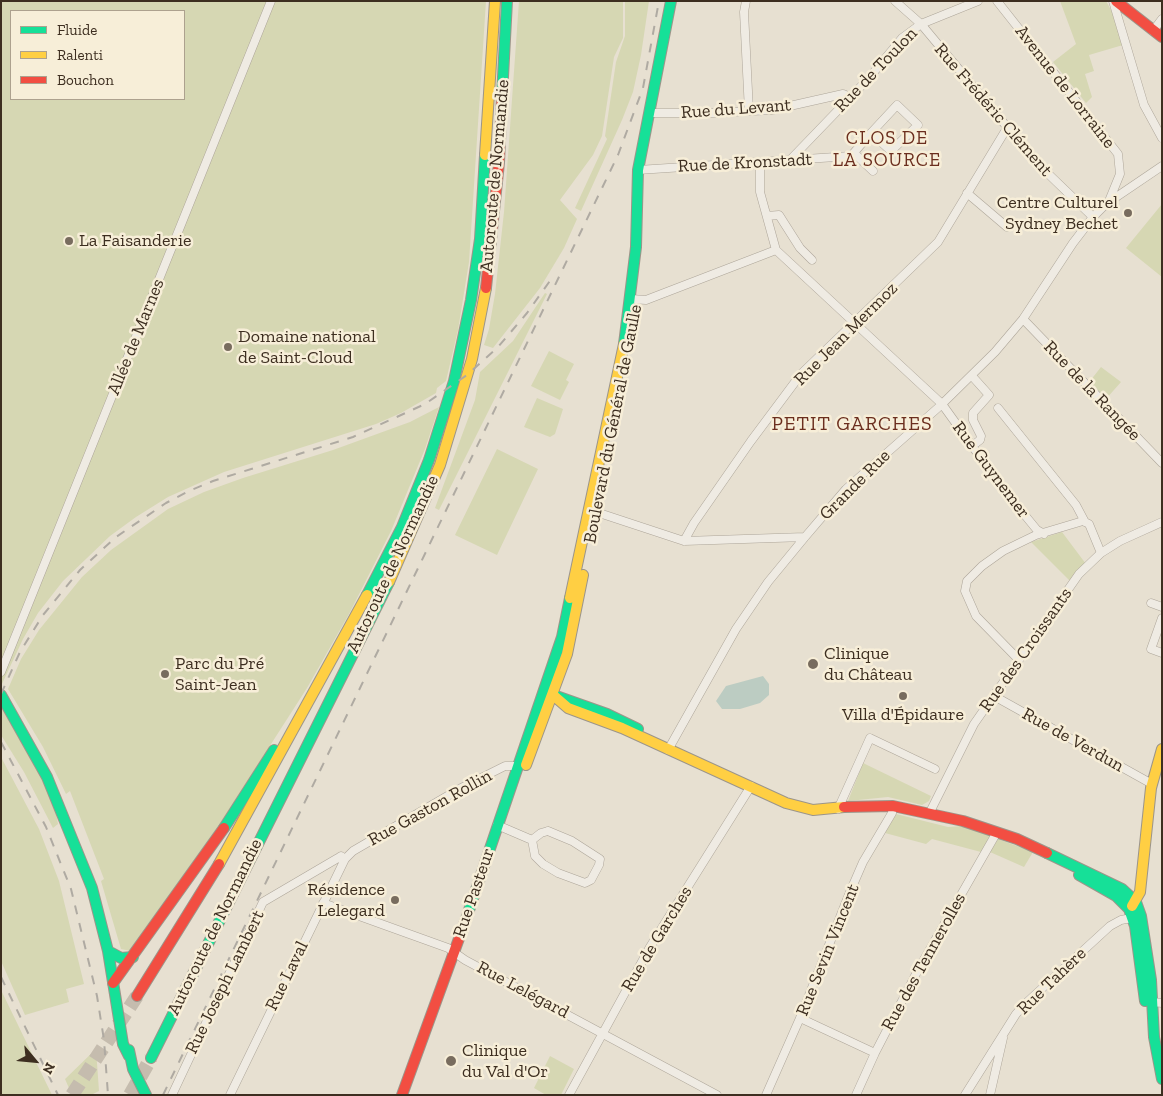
<!DOCTYPE html>
<meta charset="utf-8">
<style>
body{margin:0}
#map{position:relative;width:1163px;height:1096px;overflow:hidden;background:#e7e0d1;font-family:"Zilla Slab",serif}
canvas{display:block}
.frame{position:absolute;inset:0;border:2px solid #3d2e20;pointer-events:none}
.legend{position:absolute;left:10px;top:10px;width:175px;height:90px;box-sizing:border-box;background:#f7eed8;border:1px solid #ada18e;margin:0;padding:6px 9px;list-style:none;font-size:15px;color:#3d2e20}
.legend li{display:flex;align-items:center;gap:10px;height:25px}
.legend b{width:25px;border:1px solid #ada18e}
.north{position:absolute;left:10px;top:1036px;width:50px;height:50px;-webkit-text-stroke:4px #f7eed8;paint-order:stroke;rotate:118deg;font-size:14px;font-weight:700;line-height:20px;text-align:center;color:#3d2e20}
.north::after{content:'';display:block;margin:auto;width:18px;height:22px;background:#3d2e20;clip-path:polygon(50% 0,100% 100%,50% 72%,0 100%)}
</style>
<div id="map">
<canvas width="1163" height="1096"></canvas>
<div class="frame"></div>
<ul class="legend">
<li><b style="height:6px;background:#16e098"></b>Fluide</li>
<li><b style="height:6px;background:#ffcf43"></b>Ralenti</li>
<li><b style="height:6px;background:#f24e42"></b>Bouchon</li>
</ul>
<div class="north">N</div>
</div>
<script>
const ctx = document.querySelector('canvas').getContext('2d');
ctx.lineJoin = 'round';
function fillPath(path, color) { ctx.fillStyle = color; ctx.fill(path, 'evenodd'); }
const shape = rows => new Path2D(rows.map(r => 'M' + r).join(''));
function strokePath(path, color, width, dash) { ctx.strokeStyle = color; ctx.lineWidth = width; ctx.lineCap = dash ? 'butt' : 'round'; ctx.setLineDash(dash || []); ctx.stroke(path); }
function drawText(font, color, halo, rows, align = 'center') {
  ctx.font = font + ' "Zilla Slab",serif'; ctx.lineWidth = 5; ctx.setLineDash([]); ctx.textBaseline = 'middle'; ctx.strokeStyle = halo; ctx.fillStyle = color; for (const [text, x, y, turn = 0] of rows) {
    ctx.save(); ctx.translate(x, y); ctx.rotate((+turn || 0) * Math.PI / 180); ctx.textAlign = isNaN(turn) ? turn : align; if (halo) ctx.strokeText(text, 0, 0); ctx.fillText(text, 0, 0); ctx.restore();
  }
}
fillPath(shape([
 [1,1,486,1,469,262,458,330,446,381,437,388,436,393,401,413,376,424,224,472,168,497,136,517,110,536,63,581,38,613,23,639,1,686],
 [11,11,184,11,184,99,11,99],
 [519,1,623,1,623,38,614,57,602,136,593,155,560,200,577,219,564,248,540,288,493,348,484,345,489,329,495,294,504,212],
 [625,1,649,1,641,55,633,92,622,120,581,211,575,208,607,139,605,136,616,62,625,36],
 [1060,1,1106,1,1116,19,1123,45,1089,55,1094,71,1085,74,1092,97,1086,103,1053,62,1076,44],
 [1162,204,1162,277,1126,248],
 [545,293,547,294,439,510,435,508,475,400,480,372,513,341],
 [549,351,574,364,566,380,569,382,560,400,531,386],
 [1101,367,1121,382,1106,399,1090,381],
 [537,398,563,409,555,434,550,437,524,427],
 [439,407,425,449,391,531,349,614,307,688,187,875,131,951,121,949,101,881,104,879,70,791,66,794,43,747,8,689,21,659,39,630,82,577,111,550,168,509,204,492,243,478,333,450,410,422],
 [497,449,538,469,497,555,455,535],
 [1062,532,1086,564,1070,581,1031,542],
 [1,703,33,756,54,801,58,824,53,828,24,772,1,735],
 [1,757,39,829,59,881,84,984,66,989,69,1002,25,1015,1,961],
 [863,763,931,796,929,801,922,805,888,797,848,801],
 [896,814,948,827,963,826,990,836,981,852,932,839,926,844,885,833],
 [998,839,1033,852,1024,867,990,852],
 [1,990,52,1095,1,1095],
 [96,1049,99,1091,91,1095,72,1095,65,1079],
 [550,1056,574,1069,561,1095,546,1095,534,1088]
]), '#d6d7b3');
fillPath(shape([
 [763,676,769,684,769,695,760,703,740,709,722,709,716,701,726,686]
]), '#bcccc2');
strokePath(shape([
 [72,1095,137,996],
 [130,1095,151,1058]
]), '#c5bcae', 14, [14, 7]);
const street = shape([
 [746,1,744,12,749,111],
 [895,1,921,24,1038,164,1093,217],
 [997,1,1118,154,1120,174,1109,201],
 [1113,1,1144,105,1162,138],
 [1153,31,1162,19],
 [649,113,713,113,772,110,843,94,850,97],
 [854,153,873,171],
 [789,161,869,78,902,38,921,24,978,1],
 [760,162,760,192,776,250,942,404,1001,486,1037,530,1044,534],
 [638,170,851,156,871,133,891,151,918,125,897,105,871,133],
 [967,193,1007,227],
 [767,216,779,215,800,248,812,260],
 [631,299,646,300,776,250],
 [1023,319,1162,463],
 [972,376,989,395,973,413,973,420,981,436,980,440,972,446],
 [998,408,1076,505,1085,522],
 [590,510,684,541,805,537],
 [684,541,694,523,751,441,801,374,938,242,1007,128],
 [1151,603,1162,607],
 [1162,618,1151,649,1162,653],
 [1019,660,976,616,965,591,967,581,982,566,1003,551,1036,535,1083,521,1089,524,1101,553],
 [1,672,271,1],
 [994,696,1152,784],
 [668,750,736,629,768,582,805,537,846,489,940,406,995,352,1023,319,1073,243,1093,217,1106,204,1162,166],
 [838,809,870,738,935,769],
 [929,814,974,724,1079,574,1101,553,1120,541,1162,522],
 [497,825,532,840],
 [548,831,572,841,600,859,599,865,591,880,585,883,558,873,543,864,535,856,532,840,541,833,548,831],
 [323,903,448,948,465,960,717,1095],
 [1152,1002,1162,1003],
 [800,1018,875,1053],
 [172,1095,263,902,338,858,341,856,345,859],
 [230,1095,345,859,353,851,463,787,505,766,517,766],
 [569,1095,650,947,751,786],
 [766,1095,800,1018,850,892,863,862,892,813,893,806],
 [856,1095,875,1053,918,970,997,832],
 [965,1095,1016,1014,1025,1004,1110,926,1121,920,1137,917],
 [990,1095,1003,1038]
]);
const fast = shape([
 [502,96,507,1],
 [624,344,636,247,638,170,671,1],
 [367,595,402,527,429,460,454,381,471,300,480,239,485,155],
 [1,695,47,777,92,888,108,951,123,1044,129,1056],
 [556,696,607,714,638,729],
 [224,828,274,750],
 [1047,853,1122,889,1136,902,1141,916,1151,980,1154,1037,1162,1079],
 [1079,875,1116,896,1129,909,1135,926,1145,1001],
 [465,922,562,637,570,598],
 [108,951,121,958,133,957],
 [129,1050,133,1069,146,1095],
 [151,1058,389,582]
]);
const slow = shape([
 [485,155,495,1],
 [389,582,440,465,472,359,486,288],
 [570,598,624,344],
 [553,695,568,708,622,728,786,803,813,810,844,807],
 [526,765,567,654,583,575],
 [219,864,367,595],
 [1132,906,1140,892,1151,788,1162,749]
]);
const jam = shape([
 [1116,1,1162,37],
 [486,288,499,163,502,96],
 [844,807,893,806,963,821,1017,839,1047,853],
 [113,983,224,828],
 [137,996,219,864],
 [402,1095,465,922]
]);
strokePath(street, '#ada599', 9);
strokePath(fast, '#9c958a', 12);
strokePath(slow, '#9c958a', 12);
strokePath(jam, '#9c958a', 12);
strokePath(street, '#efebe3', 8);
strokePath(fast, '#16e098', 10);
strokePath(slow, '#ffcf43', 10);
strokePath(jam, '#f24e42', 10);
strokePath(shape([
 [1,694,20,652,43,615,80,570,116,537,166,503,189,491,213,481,353,437,425,404,467,375,498,347,527,313,552,278],
 [1,742,46,827,71,889,97,996,104,1040,108,1095],
 [1,977,58,1095],
 [163,1095,618,155,643,88,659,1]
]), '#afaaa2', 2, [9, 9]);
for (const [x, y, r, color] of [
 [1128,213,5,"#786c5e"],
 [69,241,5,"#786c5e"],
 [228,347,5,"#786c5e"],
 [813,664,6,"#786c5e"],
 [165,674,5,"#786c5e"],
 [903,696,5,"#786c5e"],
 [395,900,5,"#786c5e"],
 [451,1061,6,"#786c5e"]
]) { const dot = new Path2D(); dot.arc(x, y, r, 0, 2 * Math.PI); ctx.fillStyle = color; ctx.fill(dot); strokePath(dot, '#f7eed8', 2); }
drawText('18px', '#3d2e20', '#f7eed8', [
 ["Rue de Toulon",876,70,-46],
 ["Avenue de Lorraine",1065,87,52],
 ["Rue du Levant",736,109,-4],
 ["Rue Frédéric Clément",993,110,49],
 ["Rue de Kronstadt",745,163,-3],
 ["Autoroute de Normandie",495,176,-85],
 ["Rue Jean Mermoz",846,334,-45],
 ["Allée de Marnes",136,337,-68],
 ["Rue de la Rangée",1092,391,46],
 ["Boulevard du Général de Gaulle",613,424,-79],
 ["Rue Guynemer",991,470,53],
 ["Grande Rue",855,485,-45],
 ["Autoroute de Normandie",393,564,-65],
 ["Rue des Croissants",1026,650,-55],
 ["Rue de Verdun",1073,740,29],
 ["Rue Gaston Rollin",430,808,-29],
 ["Rue Pasteur",474,893,-71],
 ["Autoroute de Normandie",215,927,-64],
 ["Rue de Garches",657,939,-59],
 ["Rue Sevin Vincent",828,950,-68],
 ["Rue des Tennerolles",924,962,-61],
 ["Rue Laval",287,976,-64],
 ["Rue Tahère",1052,981,-44],
 ["Rue Joseph Lambert",225,982,-64],
 ["Rue Lelégard",523,990,28]
]);
drawText('18px', '#3d2e20', '#f7eed8', [
 ["Centre Culturel",1118,203,"right"],
 ["Sydney Bechet",1118,224,"right"],
 ["La Faisanderie",79,241],
 ["Domaine national",238,337],
 ["de Saint-Cloud",238,358],
 ["Clinique",824,654],
 ["du Château",824,675],
 ["Parc du Pré",175,664],
 ["Saint-Jean",175,685],
 ["Villa d'Épidaure",903,715,"center"],
 ["Résidence",385,890,"right"],
 ["Lelegard",385,911,"right"],
 ["Clinique",462,1051],
 ["du Val d'Or",462,1072]
], 'left');
ctx.letterSpacing = '1px';
drawText('19px', '#6b2e1e', '#f7eed8', [
 ["CLOS DE",887,139],
 ["LA SOURCE",887,161]
]);
ctx.letterSpacing = '0px';
ctx.letterSpacing = '1px';
drawText('20px', '#6b2e1e', '#f7eed8', [
 ["PETIT GARCHES",852,424]
]);
ctx.letterSpacing = '0px';
</script>
